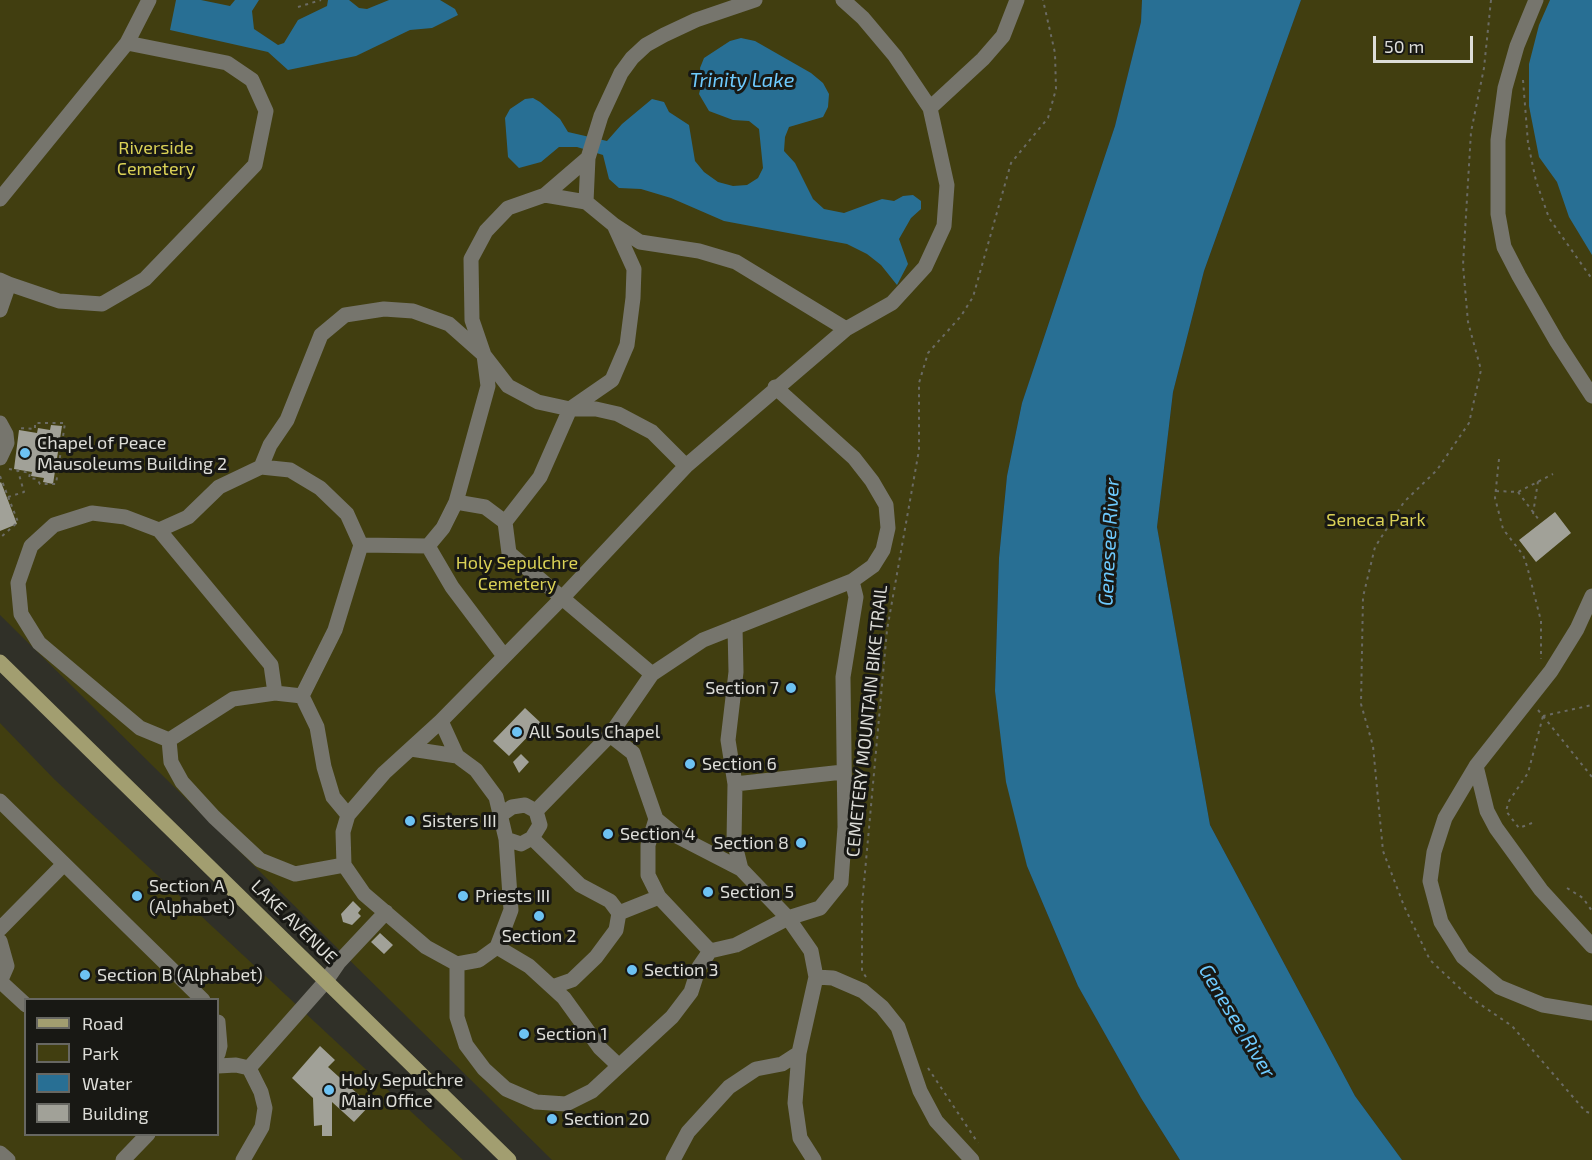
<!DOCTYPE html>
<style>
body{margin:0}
#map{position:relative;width:1592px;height:1160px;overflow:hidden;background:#303028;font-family:"Exo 2",sans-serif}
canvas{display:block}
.legend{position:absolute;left:24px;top:998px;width:195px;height:138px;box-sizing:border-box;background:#181814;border:2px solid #676762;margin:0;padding:8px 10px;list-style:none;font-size:18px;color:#ddddd8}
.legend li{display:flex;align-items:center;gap:12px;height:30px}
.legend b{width:30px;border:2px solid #676762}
.scale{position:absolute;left:1373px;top:36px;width:100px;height:27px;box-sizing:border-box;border:3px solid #ddddd8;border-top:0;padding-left:8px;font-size:18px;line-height:21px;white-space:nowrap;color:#ddddd8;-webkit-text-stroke:4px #181814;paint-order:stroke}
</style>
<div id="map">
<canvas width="1592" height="1160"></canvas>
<ul class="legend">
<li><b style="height:8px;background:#a29e70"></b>Road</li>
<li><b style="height:16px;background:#413e10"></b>Park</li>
<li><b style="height:16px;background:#286f94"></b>Water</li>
<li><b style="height:16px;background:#a1a198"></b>Building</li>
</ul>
<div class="scale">50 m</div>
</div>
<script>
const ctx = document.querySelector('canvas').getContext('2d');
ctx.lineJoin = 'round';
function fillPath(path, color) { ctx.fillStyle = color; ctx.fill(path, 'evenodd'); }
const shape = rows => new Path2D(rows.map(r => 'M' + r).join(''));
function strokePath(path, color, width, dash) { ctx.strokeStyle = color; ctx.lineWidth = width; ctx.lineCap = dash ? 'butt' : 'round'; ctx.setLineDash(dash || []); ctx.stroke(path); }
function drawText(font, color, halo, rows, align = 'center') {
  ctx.font = font + ' "Exo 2",sans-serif'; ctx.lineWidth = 6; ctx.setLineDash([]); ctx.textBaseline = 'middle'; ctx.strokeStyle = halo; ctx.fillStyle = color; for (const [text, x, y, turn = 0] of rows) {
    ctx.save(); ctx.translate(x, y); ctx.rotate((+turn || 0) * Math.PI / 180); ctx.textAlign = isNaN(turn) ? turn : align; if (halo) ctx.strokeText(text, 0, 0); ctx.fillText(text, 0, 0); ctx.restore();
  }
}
fillPath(shape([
 [0,0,1142,0,1141,22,1115,126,1022,403,1007,476,999,558,995,691,1027,866,1078,986,1141,1098,1180,1160,552,1160,0,615],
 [1301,0,1592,0,1592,1160,1402,1160,1355,1096,1210,825,1157,527,1173,392,1204,271],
 [0,723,54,779,463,1160,0,1160],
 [26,1000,218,1000,218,1134,26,1134]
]), '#413e10');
fillPath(shape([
 [176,0,201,0,230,6,235,0,259,0,252,11,254,29,278,45,284,43,298,20,327,6,328,0,349,0,359,8,367,9,389,0,440,0,455,9,458,15,432,28,410,30,356,56,288,70,268,52,170,30],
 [1142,0,1301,0,1204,271,1173,392,1157,527,1210,825,1355,1096,1402,1160,1180,1160,1141,1098,1078,986,1027,866,1006,782,995,691,999,558,1007,476,1022,403,1115,126,1141,22],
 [1550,0,1592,0,1592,255,1569,217,1557,182,1539,157,1529,106,1529,64,1539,25],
 [741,38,755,41,811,73,823,83,829,94,828,107,823,117,789,127,785,137,784,151,795,163,813,199,824,209,844,213,882,199,894,201,903,196,913,195,921,201,921,209,911,218,899,239,908,264,897,285,881,265,867,254,847,244,724,221,671,198,641,189,619,188,609,179,603,155,577,147,559,147,541,162,519,168,508,157,505,118,510,109,525,99,533,98,540,102,560,119,568,132,607,141,622,124,652,99,664,102,669,112,689,125,695,161,704,172,718,182,733,186,747,185,758,178,763,168,759,129,749,121,733,120,709,111,699,94,702,82,700,68,704,58,730,41]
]), '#286f94');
fillPath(shape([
 [51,425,62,426,53,484,43,482,44,478,31,476,32,472,14,469,19,430,37,433,38,428,50,430],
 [1,482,17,524,0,531,0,483],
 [1555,512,1571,533,1536,562,1519,540],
 [525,708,541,723,509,756,493,741],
 [521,754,529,762,519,773,513,762],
 [353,901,361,909,358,913,361,916,352,925,343,922,341,914],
 [380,933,393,945,384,954,371,942],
 [320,1046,335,1060,328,1067,370,1105,354,1122,332,1102,332,1136,322,1136,322,1125,314,1126,313,1098,292,1078]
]), '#a1a198');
strokePath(shape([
 [1491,0,1484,68,1471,132,1463,265,1468,322,1481,370,1469,423,1437,470,1404,502,1375,547,1363,597,1361,704,1373,746,1383,851,1404,906,1430,960,1468,996,1512,1026,1585,1111,1592,1114],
 [298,7,321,0],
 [1523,80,1528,143,1536,181,1549,218,1592,279],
 [1499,459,1495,498,1503,529,1523,555,1527,566,1541,621,1541,659],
 [9,469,30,473,29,478,37,479,40,484,56,484,65,423,35,423,35,429,19,428],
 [0,476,18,522,0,538],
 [1496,491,1518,492,1553,474],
 [1518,492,1539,520],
 [8,497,24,492,18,471],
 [1533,514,1538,481],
 [1538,710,1543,716,1592,705],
 [1543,716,1592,777],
 [1532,823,1519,828,1506,811,1509,801,1528,773,1543,716],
 [1567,888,1583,898,1592,911],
 [866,977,862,971,862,905,887,630,919,450,919,383,928,353,961,316,973,297,1011,163,1048,118,1056,89,1055,53,1043,0],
 [928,1068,978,1143]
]), '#6b6b64', 2, [3, 4.5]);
strokePath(shape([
 [1536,0,1517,46,1505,88,1498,140,1498,214,1504,247,1519,276,1557,342,1592,396],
 [930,108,983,59,1003,36,1017,0],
 [545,195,588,158],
 [0,199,127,43,149,0],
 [586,202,588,158,601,116,621,73,632,58,646,45,664,35,696,20,755,0],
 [614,225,640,242,699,251,736,262,846,329],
 [0,280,9,284,0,310],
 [9,284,59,301,102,304,145,279,255,165,266,111,252,80,227,63,127,43],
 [0,423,6,434,7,443,0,458],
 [261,467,270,445,287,420,321,335,345,315,384,309,413,311,449,324,484,355,508,386,538,402,570,409,596,409,618,414,652,432,686,466],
 [456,502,485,507,505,522],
 [159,530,271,665,275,693],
 [428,546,452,587,504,656],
 [1592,596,1577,629,1551,671,1476,766,1445,818,1434,852,1430,881,1441,922,1463,957,1499,987,1543,1005,1592,1013],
 [735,627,736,672,728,740,735,784,734,841,741,869,788,918,811,951,816,977,799,1053,795,1103,800,1138,814,1160],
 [302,696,335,630,361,545],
 [610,735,633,753,656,819,648,845,648,875,659,897,710,951],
 [169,740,171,762,182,782,214,817,260,860,295,874,344,865],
 [411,749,457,756,476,770,496,797,506,839,511,910,497,947,479,960,457,964,426,947,364,894,344,865,343,832,348,815,384,773,441,721],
 [457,756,441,721,564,596,686,466,846,329,892,303,925,267,944,226,947,185,930,108,895,56,863,18,843,0],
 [1476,766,1487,811,1496,828,1541,890,1592,946],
 [735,784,843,772],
 [0,801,203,1000],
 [536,811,610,735,652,674,703,640,852,581,873,566,883,550,888,528,886,505,872,481,854,458,775,387],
 [502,814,512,807,525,805,536,811,540,825,532,838,521,844,506,839],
 [348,815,333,797,324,767,317,727,302,696,275,693,233,699,169,740,140,728,39,643,21,614,18,583,31,546,54,525,92,513,125,517,159,530,188,517,219,487,261,467,290,470,320,488,347,514,361,545,428,546,443,528,456,502,488,386,484,355,472,320,471,259,486,231,508,208,545,195,586,202,614,225,634,269,633,298,627,345,612,380,570,409,540,477,505,522,509,553,652,674],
 [656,819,677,836,741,869],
 [532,838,580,885,610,901,619,913,616,930,596,957,572,980,552,987],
 [619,913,659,897],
 [0,929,63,865],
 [0,941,7,966,0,982],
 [497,947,529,966,564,998,600,1048,619,1066],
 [457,964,457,1017,466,1045,484,1069,506,1089,536,1102,566,1104,592,1091,672,1017,691,992,699,967,710,951,736,945,788,918,820,908,841,882,845,827,843,677,856,597,852,581],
 [816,977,833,978,863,991,882,1007,898,1027,920,1091,936,1121,972,1160],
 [1,982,26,1005],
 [218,1022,220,1046,218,1054],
 [218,1066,236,1065,249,1068,261,1092,265,1108,262,1127,243,1160],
 [249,1068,326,981,339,962,386,912],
 [0,1153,8,1160],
 [123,1160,148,1134],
 [673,1160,688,1132,729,1087,756,1069,782,1064,799,1053]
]), '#76756d', 15);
strokePath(shape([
 [0,662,509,1160]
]), '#a29e70', 15);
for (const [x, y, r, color] of [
 [25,453,6,"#6dc2f3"],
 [791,688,6,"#6dc2f3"],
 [517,732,6,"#6dc2f3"],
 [690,764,6,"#6dc2f3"],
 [410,821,6,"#6dc2f3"],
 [608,834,6,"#6dc2f3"],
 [801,843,6,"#6dc2f3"],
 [708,892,6,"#6dc2f3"],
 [137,896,6,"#6dc2f3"],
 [463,896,6,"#6dc2f3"],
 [539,916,6,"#6dc2f3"],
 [632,970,6,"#6dc2f3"],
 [85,975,6,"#6dc2f3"],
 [524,1034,6,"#6dc2f3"],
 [329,1090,6,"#6dc2f3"],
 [552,1119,6,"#6dc2f3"]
]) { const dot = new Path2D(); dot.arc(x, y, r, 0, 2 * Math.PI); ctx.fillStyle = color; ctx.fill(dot); strokePath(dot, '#181814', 2); }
drawText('18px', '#dad156', '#181814', [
 ["Riverside",156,148],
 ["Cemetery",156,169],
 ["Seneca Park",1376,520],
 ["Holy Sepulchre",517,563],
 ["Cemetery",517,584]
]);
drawText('18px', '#ddddd8', '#181814', [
 ["Chapel of Peace",37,443],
 ["Mausoleums Building 2",37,464],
 ["Section 7",779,688,"right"],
 ["All Souls Chapel",529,732],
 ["Section 6",702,764],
 ["Sisters III",422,821],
 ["Section 4",620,834],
 ["Section 8",789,843,"right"],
 ["Section A",149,886],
 ["(Alphabet)",149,907],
 ["Section 5",720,892],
 ["Priests III",475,896],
 ["Section 2",539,936,"center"],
 ["Section 3",644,970],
 ["Section B (Alphabet)",97,975],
 ["Section 1",536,1034],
 ["Holy Sepulchre",341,1080],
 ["Main Office",341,1101],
 ["Section 20",564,1119]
], 'left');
drawText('18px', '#ddddd8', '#181814', [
 ["CEMETERY MOUNTAIN BIKE TRAIL",867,721,-84],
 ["LAKE AVENUE",294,922,44]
]);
drawText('italic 20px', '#6ecafe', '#181814', [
 ["Trinity Lake",742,80],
 ["Genesee River",1109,542,-87],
 ["Genesee River",1237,1021,59]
]);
</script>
